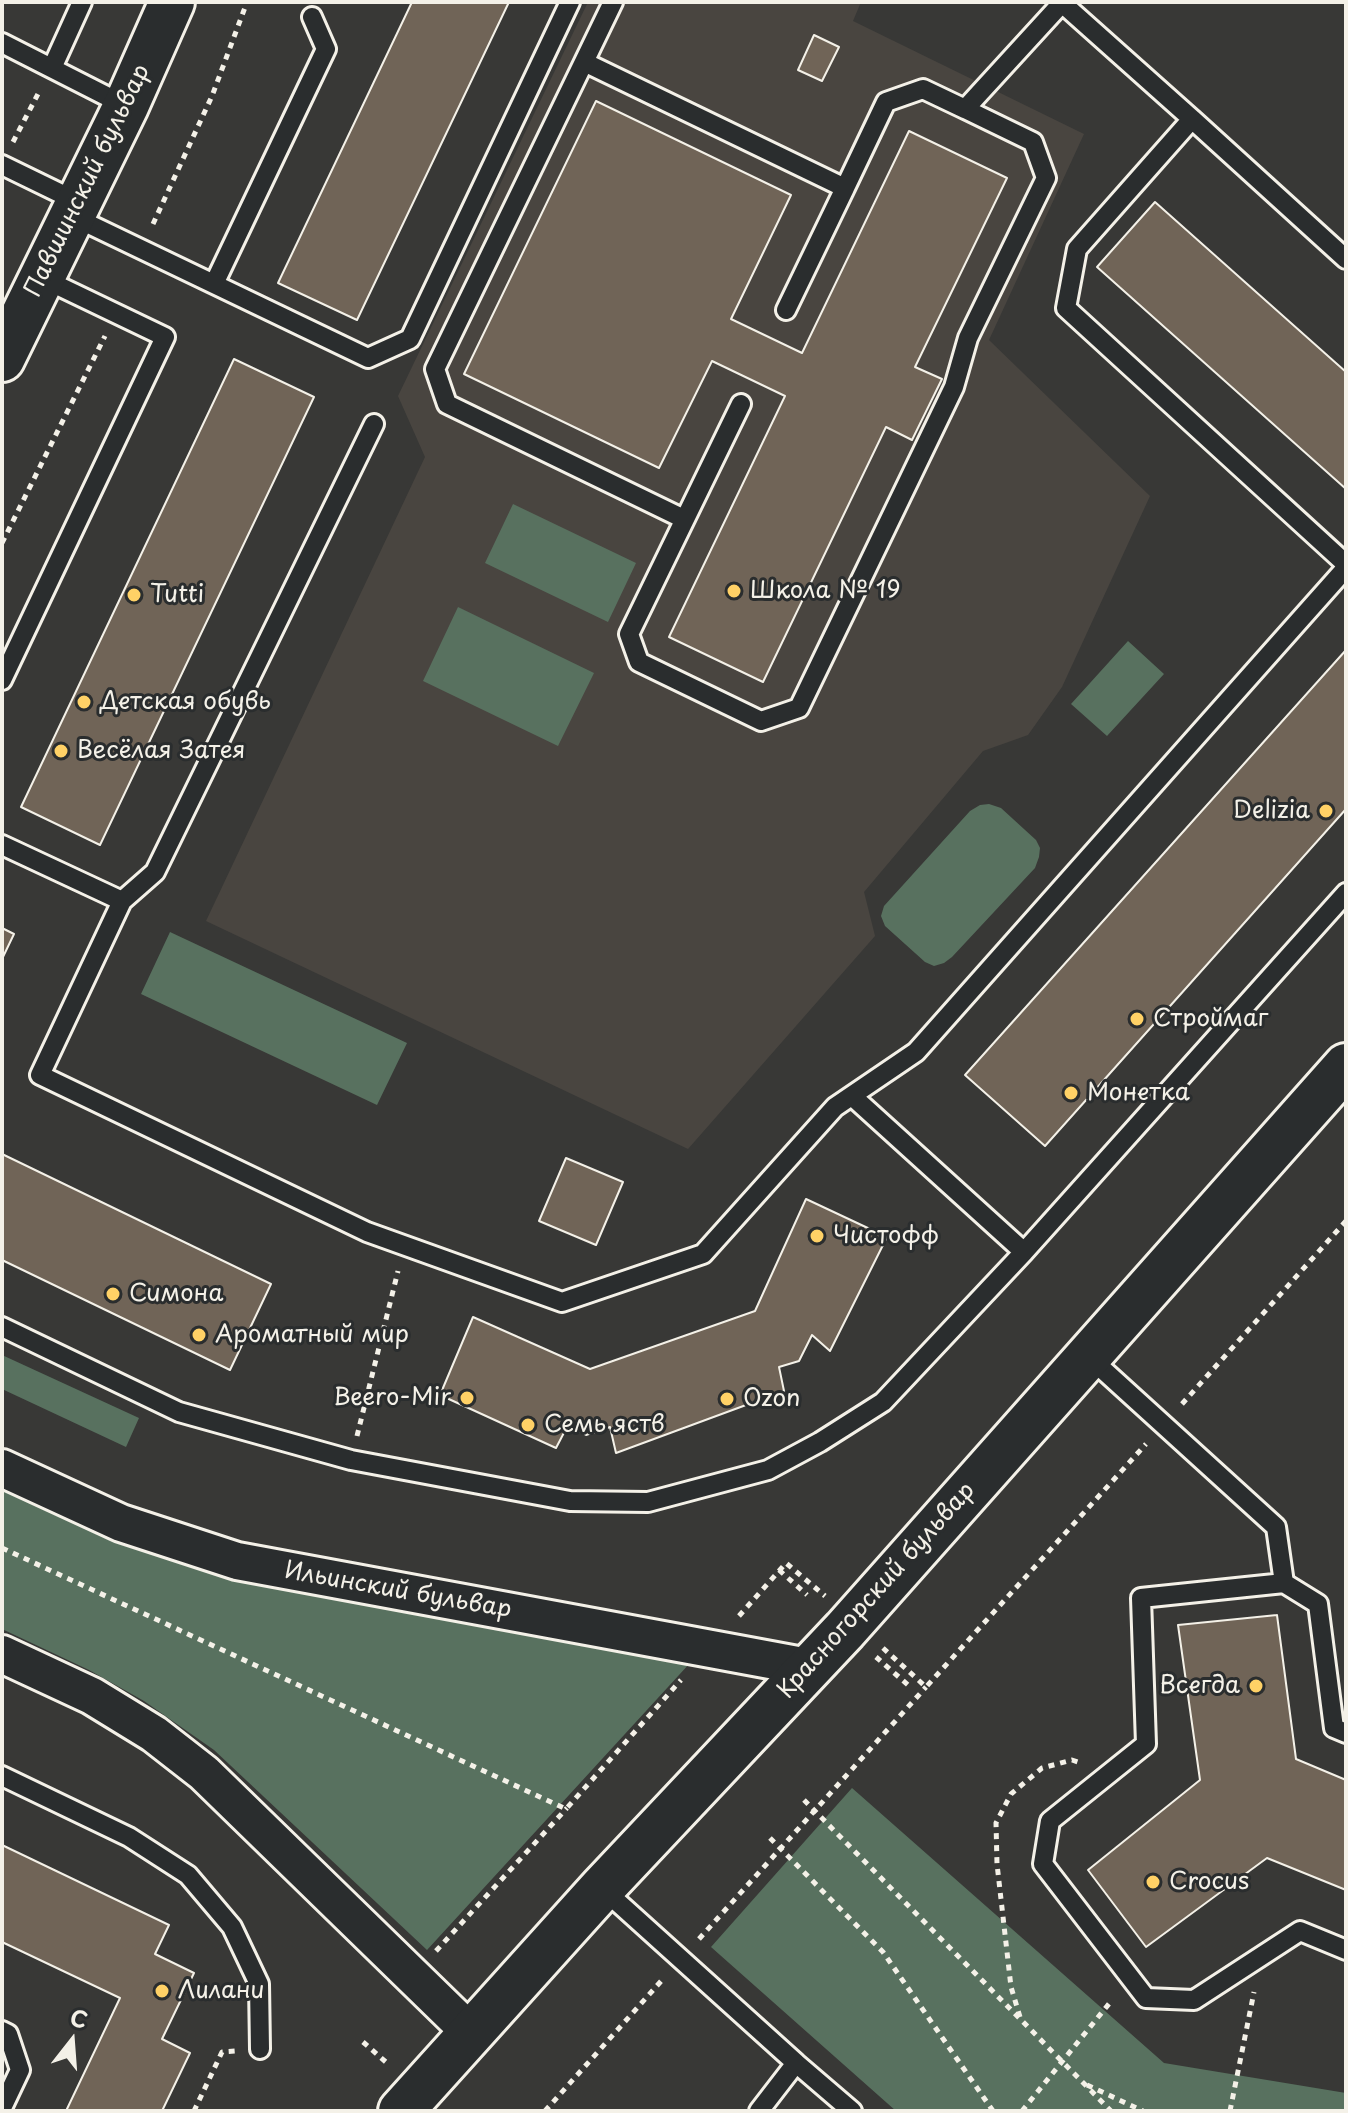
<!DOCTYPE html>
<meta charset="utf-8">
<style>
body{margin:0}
#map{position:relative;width:1348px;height:2113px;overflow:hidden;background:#383836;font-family:"Playpen Sans",sans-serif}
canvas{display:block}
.frame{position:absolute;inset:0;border:4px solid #f4f1e8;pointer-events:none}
.north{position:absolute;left:32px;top:2001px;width:80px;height:80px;-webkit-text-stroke:6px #2a2d2e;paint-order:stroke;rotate:17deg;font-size:22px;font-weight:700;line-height:32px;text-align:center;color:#f4f1e8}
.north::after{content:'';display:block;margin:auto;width:28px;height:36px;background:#f4f1e8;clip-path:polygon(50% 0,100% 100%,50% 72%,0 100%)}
</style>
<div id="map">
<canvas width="1348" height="2113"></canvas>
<div class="frame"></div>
<div class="north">С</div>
</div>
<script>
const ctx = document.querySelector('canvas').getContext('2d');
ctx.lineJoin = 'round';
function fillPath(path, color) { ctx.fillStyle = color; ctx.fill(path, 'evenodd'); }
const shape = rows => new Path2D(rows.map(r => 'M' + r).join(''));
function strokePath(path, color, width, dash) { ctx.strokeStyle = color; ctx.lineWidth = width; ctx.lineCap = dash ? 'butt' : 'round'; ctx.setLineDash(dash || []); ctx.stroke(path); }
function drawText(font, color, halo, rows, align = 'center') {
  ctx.font = font + ' "Playpen Sans",sans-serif'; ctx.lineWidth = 6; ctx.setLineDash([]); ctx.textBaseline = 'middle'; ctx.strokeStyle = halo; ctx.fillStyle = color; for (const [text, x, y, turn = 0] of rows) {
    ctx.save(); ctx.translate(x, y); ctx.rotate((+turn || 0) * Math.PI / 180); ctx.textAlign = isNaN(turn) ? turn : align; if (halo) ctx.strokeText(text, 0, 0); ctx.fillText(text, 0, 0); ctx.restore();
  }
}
fillPath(shape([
 [588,2,861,2,853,21,1084,134,989,340,1150,496,1062,687,1028,735,983,751,864,892,875,936,688,1149,206,921,425,457,398,396]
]), '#494540');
fillPath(shape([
 [513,504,636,563,608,622,485,563],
 [458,607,594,673,558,746,423,681],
 [1128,641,1164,674,1107,736,1071,704],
 [989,804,1001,808,1036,840,1040,848,1039,857,1035,868,952,957,944,963,934,966,925,962,885,926,881,916,884,906,970,811,980,805],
 [170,932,407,1043,377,1105,141,994],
 [2,1355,139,1418,126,1447,2,1389],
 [2,1485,690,1663,427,1950,214,1750,144,1701,89,1670,2,1629],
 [852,1788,1164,2063,1346,2093,1346,2111,896,2111,711,1947]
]), '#58715f');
const building = shape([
 [412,2,509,2,357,320,278,283,412,2],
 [814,35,839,47,822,81,798,70,814,35],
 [596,101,791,195,731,319,802,353,909,131,1007,178,915,367,942,379,912,440,886,427,763,682,669,637,785,396,712,361,659,468,464,374,596,101],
 [1155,202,1346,372,1346,489,1097,267,1155,202],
 [234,359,314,397,100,845,21,807,234,359],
 [1346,650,1346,809,1045,1146,965,1075,1346,650],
 [2,928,14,934,2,959,2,928],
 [2,1154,271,1284,230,1370,2,1260,2,1154],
 [566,1158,623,1182,596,1245,539,1221,566,1158],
 [806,1199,887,1237,830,1351,812,1335,799,1361,779,1367,784,1391,616,1453,610,1427,586,1435,568,1425,556,1448,440,1395,473,1317,590,1369,755,1311,806,1199],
 [1277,1615,1296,1759,1346,1780,1346,1890,1267,1858,1146,1947,1088,1870,1200,1780,1178,1625,1277,1615],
 [2,1845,169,1925,155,1954,194,1973,162,2039,190,2053,162,2111,66,2111,120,1998,2,1942,2,1845]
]);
fillPath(building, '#706457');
strokePath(building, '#f4f1e8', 2);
const service = shape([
 [2,43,126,106],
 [584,62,613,2],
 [52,68,82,2],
 [2,165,78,202],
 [72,216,368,358,410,339,570,2],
 [1346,259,1192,119,1077,249,1066,308,1346,564],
 [214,284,326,49,312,17],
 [786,310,845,188],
 [741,404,629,634,639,662,761,721,799,708,954,387,968,338,1046,178,1033,142,965,109,1062,3,1192,119],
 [684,519,447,404,435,369,584,62,845,188,886,102,923,89,965,109],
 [2,680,165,337,42,278],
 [2,845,122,901,155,872,374,424],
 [122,901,40,1075,367,1232,562,1302,703,1254,835,1107,916,1052,1346,568],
 [852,1096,1024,1252],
 [2,1327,179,1412,351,1460,570,1501,648,1502,768,1470,820,1442,883,1402,1024,1252,1346,893],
 [1089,1357,1276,1527,1284,1583,1141,1598,1146,1744,1050,1821,1043,1864,1146,1998,1194,2000,1300,1931,1346,1950],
 [1284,1583,1318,1604,1334,1728,1346,1733],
 [2,1776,129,1837,188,1875,232,1927,259,1984,260,2049],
 [602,1888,796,2063,759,2111],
 [2,2031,8,2034,20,2070,2,2108],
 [796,2063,852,2111]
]);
const minor = shape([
 [2,1468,121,1523,237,1561,808,1667],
 [2,1654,92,1696,154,1734,204,1773,471,2033]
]);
const tertiary = shape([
 [2,359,126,106,172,2]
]);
const secondary = shape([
 [401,2111,602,1888,845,1630,1346,1066]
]);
strokePath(service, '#f4f1e8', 24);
strokePath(minor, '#f4f1e8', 42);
strokePath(tertiary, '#f4f1e8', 50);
strokePath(secondary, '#f4f1e8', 50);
strokePath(shape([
 [13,142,40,90],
 [153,224,212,96,247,2],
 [2,543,105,336],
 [1182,1404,1346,1221],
 [357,1436,398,1271],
 [2,1548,566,1809,681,1680],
 [779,1570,807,1595],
 [739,1616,786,1563,825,1596],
 [883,1648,926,1687,1146,1444],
 [876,1657,908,1685],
 [804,1800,1111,2111],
 [770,1838,883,1952,993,2111],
 [699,1939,926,1687],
 [436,1951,567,1808],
 [1020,2017,1011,1987,997,1864,996,1823,1011,1794,1042,1768,1072,1760,1078,1762],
 [363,2042,387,2063],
 [1087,2085,1143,2111],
 [194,2111,222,2052,236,2051],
 [545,2111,663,1979],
 [1022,2111,1112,2000],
 [1230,2111,1254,1992]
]), '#f4f1e8', 5, [6, 6]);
strokePath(service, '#2a2d2e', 18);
strokePath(minor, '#2a2d2e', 36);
strokePath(tertiary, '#2a2d2e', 44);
strokePath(secondary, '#2a2d2e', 44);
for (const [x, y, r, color] of [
 [734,591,8,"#ffd166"],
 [134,595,8,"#ffd166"],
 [84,702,8,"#ffd166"],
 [61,751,8,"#ffd166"],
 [1326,811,8,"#ffd166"],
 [1137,1019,8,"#ffd166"],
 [1071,1093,8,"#ffd166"],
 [817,1236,8,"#ffd166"],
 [113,1294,8,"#ffd166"],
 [199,1335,8,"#ffd166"],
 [467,1398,8,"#ffd166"],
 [727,1399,8,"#ffd166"],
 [528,1425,8,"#ffd166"],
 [1256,1686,8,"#ffd166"],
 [1153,1882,8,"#ffd166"],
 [162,1991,8,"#ffd166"]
]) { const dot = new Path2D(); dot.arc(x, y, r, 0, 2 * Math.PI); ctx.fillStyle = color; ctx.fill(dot); strokePath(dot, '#2a2d2e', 3); }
drawText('24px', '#f4f1e8', '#2a2d2e', [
 ["Павшинский бульвар",88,181,-64],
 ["Ильинский бульвар",398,1591,10],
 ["Красногорский бульвар",877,1591,-48]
]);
drawText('24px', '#f4f1e8', '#2a2d2e', [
 ["Школа № 19",750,591],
 ["Tutti",150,595],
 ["Детская обувь",100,702],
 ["Весёлая Затея",77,751],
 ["Delizia",1310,811,"right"],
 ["Строймаг",1153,1019],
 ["Монетка",1087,1093],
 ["Чистофф",833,1236],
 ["Симона",129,1294],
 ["Ароматный мир",215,1335],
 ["Beero-Mir",451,1398,"right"],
 ["Ozon",743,1399],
 ["Семь яств",544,1425],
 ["Всегда",1240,1686,"right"],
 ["Crocus",1169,1882],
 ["Лилани",178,1991]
], 'left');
</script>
